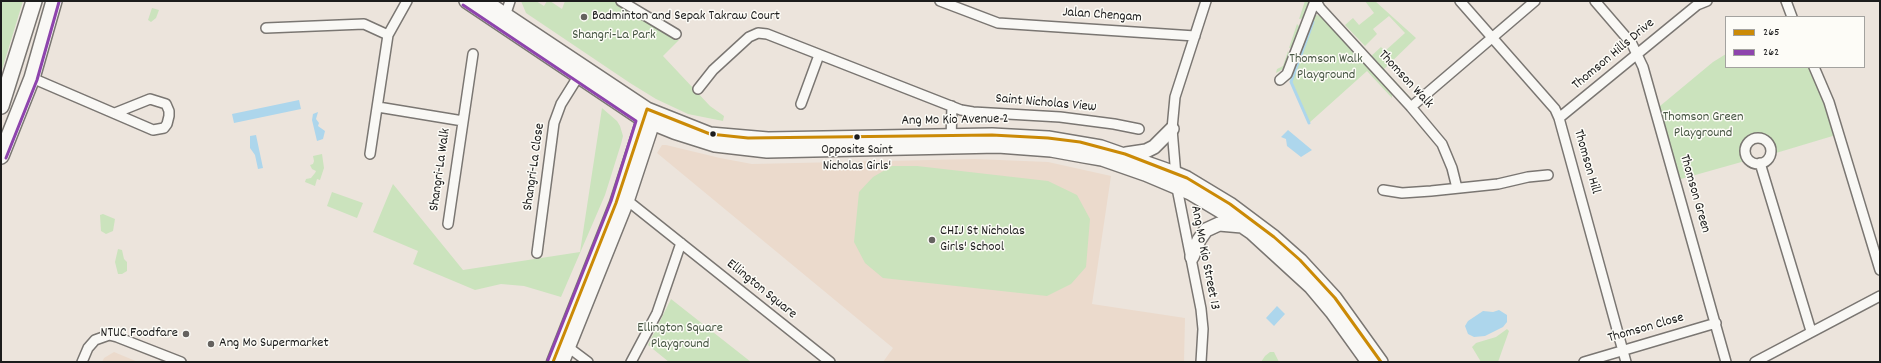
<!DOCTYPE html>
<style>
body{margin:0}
#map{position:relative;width:1881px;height:363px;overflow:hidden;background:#ece4dc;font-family:Dekko,sans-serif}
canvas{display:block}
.frame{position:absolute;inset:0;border:2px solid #1c1c1c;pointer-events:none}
.legend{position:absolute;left:1725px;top:16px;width:140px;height:52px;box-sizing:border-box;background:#fdfcf7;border:1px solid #a3a29f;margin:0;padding:5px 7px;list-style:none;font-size:12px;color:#1c1c1c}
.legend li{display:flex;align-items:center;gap:8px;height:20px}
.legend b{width:20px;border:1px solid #a3a29f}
</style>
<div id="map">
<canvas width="1881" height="363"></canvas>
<div class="frame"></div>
<ul class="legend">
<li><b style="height:5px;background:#cb8a06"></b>265</li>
<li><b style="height:5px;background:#8e44ad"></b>262</li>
</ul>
</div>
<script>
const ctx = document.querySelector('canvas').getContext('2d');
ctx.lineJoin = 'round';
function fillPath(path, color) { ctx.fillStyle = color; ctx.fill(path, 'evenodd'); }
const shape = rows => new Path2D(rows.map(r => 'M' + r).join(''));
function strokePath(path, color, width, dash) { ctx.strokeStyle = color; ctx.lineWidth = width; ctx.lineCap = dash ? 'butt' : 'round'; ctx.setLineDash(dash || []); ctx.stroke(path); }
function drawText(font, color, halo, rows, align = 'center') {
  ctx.font = font + ' Dekko,sans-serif'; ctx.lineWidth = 3; ctx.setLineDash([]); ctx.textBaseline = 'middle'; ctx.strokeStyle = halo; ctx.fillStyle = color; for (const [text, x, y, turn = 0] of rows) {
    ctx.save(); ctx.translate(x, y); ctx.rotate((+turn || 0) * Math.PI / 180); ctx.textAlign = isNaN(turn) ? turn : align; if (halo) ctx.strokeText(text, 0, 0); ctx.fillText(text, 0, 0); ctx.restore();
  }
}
fillPath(shape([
 [662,145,666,145,720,158,752,164,975,159,1048,162,1111,176,1092,304,1185,318,1184,362,883,362,893,348,657,153],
 [114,352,138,362,102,362,104,358]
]), '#ebdacc');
fillPath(shape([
 [1,1,23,1,1,73],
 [521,1,536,1,544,6,547,1,550,1,562,9,565,1,614,1,679,40,663,56,710,106,724,116,723,121,688,114,656,99,630,83,526,13],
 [1305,1,1310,1,1305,18,1299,19],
 [1365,1,1375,1,1416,38,1384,69,1411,98,1407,101,1369,58,1381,47,1385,51,1405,33,1389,16,1373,29,1377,34,1365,46,1345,25,1353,18,1359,25,1374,13],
 [152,8,159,10,156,18,151,22,148,20],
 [1316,15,1322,16,1392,91,1392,98,1367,71,1309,123,1287,74,1313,18],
 [1297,24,1301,28,1294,47,1289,48],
 [1288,51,1290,55,1285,68,1276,73,1277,69,1283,66],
 [1726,54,1726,67,1810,67,1824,99,1836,135,1776,153,1771,141,1766,136,1759,134,1752,135,1746,138,1742,145,1742,151,1745,161,1674,181,1654,111,1713,62],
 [602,108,617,121,620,126,623,136,621,144,605,195,561,297,524,286,501,284,475,290,413,264,418,251,373,232,393,184,463,270,580,252],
 [322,154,324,168,320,180,317,179,315,186,305,182,306,179,311,178,315,173,316,171,312,169,310,165,313,164,314,161,313,156],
 [892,166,917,166,1048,181,1077,195,1090,219,1086,267,1071,284,1047,296,883,278,865,263,854,242,859,192,873,177],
 [332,192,363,203,357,218,327,206],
 [103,214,115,219,113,231,106,234,101,231,100,215],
 [118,249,122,250,124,259,127,262,127,271,122,274,118,274,115,262],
 [671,299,751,362,669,362,648,345],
 [1507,329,1509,331,1498,362,1481,362,1472,347,1476,343,1496,337],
 [1270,352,1274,352,1279,362,1261,362,1265,356]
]), '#cbe3bd');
fillPath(shape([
 [299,100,301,109,234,123,232,114],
 [318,112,316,119,319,123,318,126,325,131,323,139,317,141,312,120,313,114],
 [1288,130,1312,150,1301,157,1287,146,1286,139,1281,137],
 [256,135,263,168,258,169,255,155,250,148,250,136],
 [1277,306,1285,314,1274,326,1266,318],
 [1499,310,1507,315,1507,322,1503,327,1485,336,1474,337,1468,334,1465,326,1468,321,1483,311,1493,312]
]), '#add6ec');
strokePath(shape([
 [1309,123,1291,82,1313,22]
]), '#add6ec', 3);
const minor = shape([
 [621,1,676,34],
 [940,1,998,23,1195,36],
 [1316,1,1320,8,1411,107,1442,144,1452,168,1457,188],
 [1460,1,1555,109,1559,118,1626,362],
 [1595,1,1632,44,1643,67,1726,362],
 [1786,1,1792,17],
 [504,19,510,1],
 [266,28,364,24,388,35],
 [1814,67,1829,102,1880,270],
 [32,78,153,130,164,128,167,124,169,116,169,111,166,104,150,99,115,113],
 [1280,80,1287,74,1315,1],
 [698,89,713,70,749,37,758,33,767,34,961,110,973,112,1060,117,1114,124,1139,129],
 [801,104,819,55],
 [378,107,463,121],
 [1411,107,1535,1],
 [1559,118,1697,5,1707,1],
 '1745 151a13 13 0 1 1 26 0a13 13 0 1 1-26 0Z',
 [951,140,952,106],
 [370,154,388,35,407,1],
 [1760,163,1811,331],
 [1383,190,1402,193,1431,191,1498,184,1528,177,1548,175],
 [623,197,830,362],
 [448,224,473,54],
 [537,253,554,123,561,104,581,72],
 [564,344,588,362],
 [82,362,88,348,95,340,109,335,117,337,181,362],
 [631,362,657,313,681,243],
 [1201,362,1203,329,1201,309,1177,188,1172,129,1175,97,1206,1],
 [1584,362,1716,323],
 [1755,362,1880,296]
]);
const tertiary = shape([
 [553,362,616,203,646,110],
 [563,362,628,200,656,115]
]);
const secondary = shape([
 [466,1,642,119,674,132,715,145,767,151,998,146,1051,150,1084,156,1102,159,1145,174,1190,193,1220,211,1252,233,1311,287,1332,312,1368,362],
 [485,1,647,109,710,134,768,139,992,135,1048,138,1101,147,1175,173,1187,178,1230,204,1274,237,1300,260,1335,298,1381,362],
 [1126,154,1146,151,1154,147,1172,129],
 [1192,257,1199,240,1206,230,1219,224,1242,226]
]);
const primary = shape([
 [1,106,34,1],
 [1,156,32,78,54,1]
]);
strokePath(minor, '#7a7672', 12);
strokePath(tertiary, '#7a7672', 15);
strokePath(secondary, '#7a7672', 16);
strokePath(primary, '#7a7672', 18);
strokePath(minor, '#f9f8f5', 9);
strokePath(tertiary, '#f9f8f5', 12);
strokePath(secondary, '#f9f8f5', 13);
strokePath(primary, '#f9f8f5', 15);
strokePath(shape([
 [553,362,616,203,647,109,710,134,748,138,992,135,1048,138,1080,142,1125,154,1187,178,1230,204,1274,237,1300,260,1335,298,1381,362]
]), '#cb8a06', 3);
strokePath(shape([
 [463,5,636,121,611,201,548,360],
 [6,158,37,80,59,2]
]), '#8e44ad', 3);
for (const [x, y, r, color] of [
 [584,17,4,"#65625f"],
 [713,134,3.5,"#1c1c1c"],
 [857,137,3.5,"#1c1c1c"],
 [932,240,4,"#65625f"],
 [186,334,4,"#65625f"],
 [211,344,4,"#65625f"]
]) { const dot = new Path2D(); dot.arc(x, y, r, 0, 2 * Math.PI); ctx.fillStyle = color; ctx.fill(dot); strokePath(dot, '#fdfcf7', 1.5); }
drawText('13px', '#1c1c1c', '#fdfcf7', [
 ["Opposite Saint",857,151],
 ["Nicholas Girls'",857,167]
]);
drawText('14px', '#1c1c1c', '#fdfcf7', [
 ["Jalan Chengam",1102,16,4],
 ["Thomson Hills Drive",1614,55,-40],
 ["Thomson Walk",1405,80,47],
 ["Saint Nicholas View",1046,104,5],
 ["Ang Mo Kio Avenue 2",955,121,-1],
 ["Thomson Hill",1586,162,74],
 ["Shangri-La Close",535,167,-82],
 ["Shangri-La Walk",441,170,-82],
 ["Thomson Green",1694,194,74],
 ["Ang Mo Kio Street 13",1204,258,79],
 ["Ellington Square",761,290,39],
 ["Thomson Close",1646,329,-16]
]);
drawText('14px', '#1c1c1c', '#fdfcf7', [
 ["Badminton and Sepak Takraw Court",592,17],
 ["CHIJ St Nicholas",940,232],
 ["Girls' School",940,248],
 ["NTUC Foodfare",178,334,"right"],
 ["Ang Mo Supermarket",219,344]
], 'left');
drawText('14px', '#485744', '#fdfcf7', [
 ["Shangri-La Park",614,36],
 ["Thomson Walk",1326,60],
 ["Playground",1326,76],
 ["Thomson Green",1703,118],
 ["Playground",1703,134],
 ["Ellington Square",680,329],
 ["Playground",680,345]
]);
</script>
